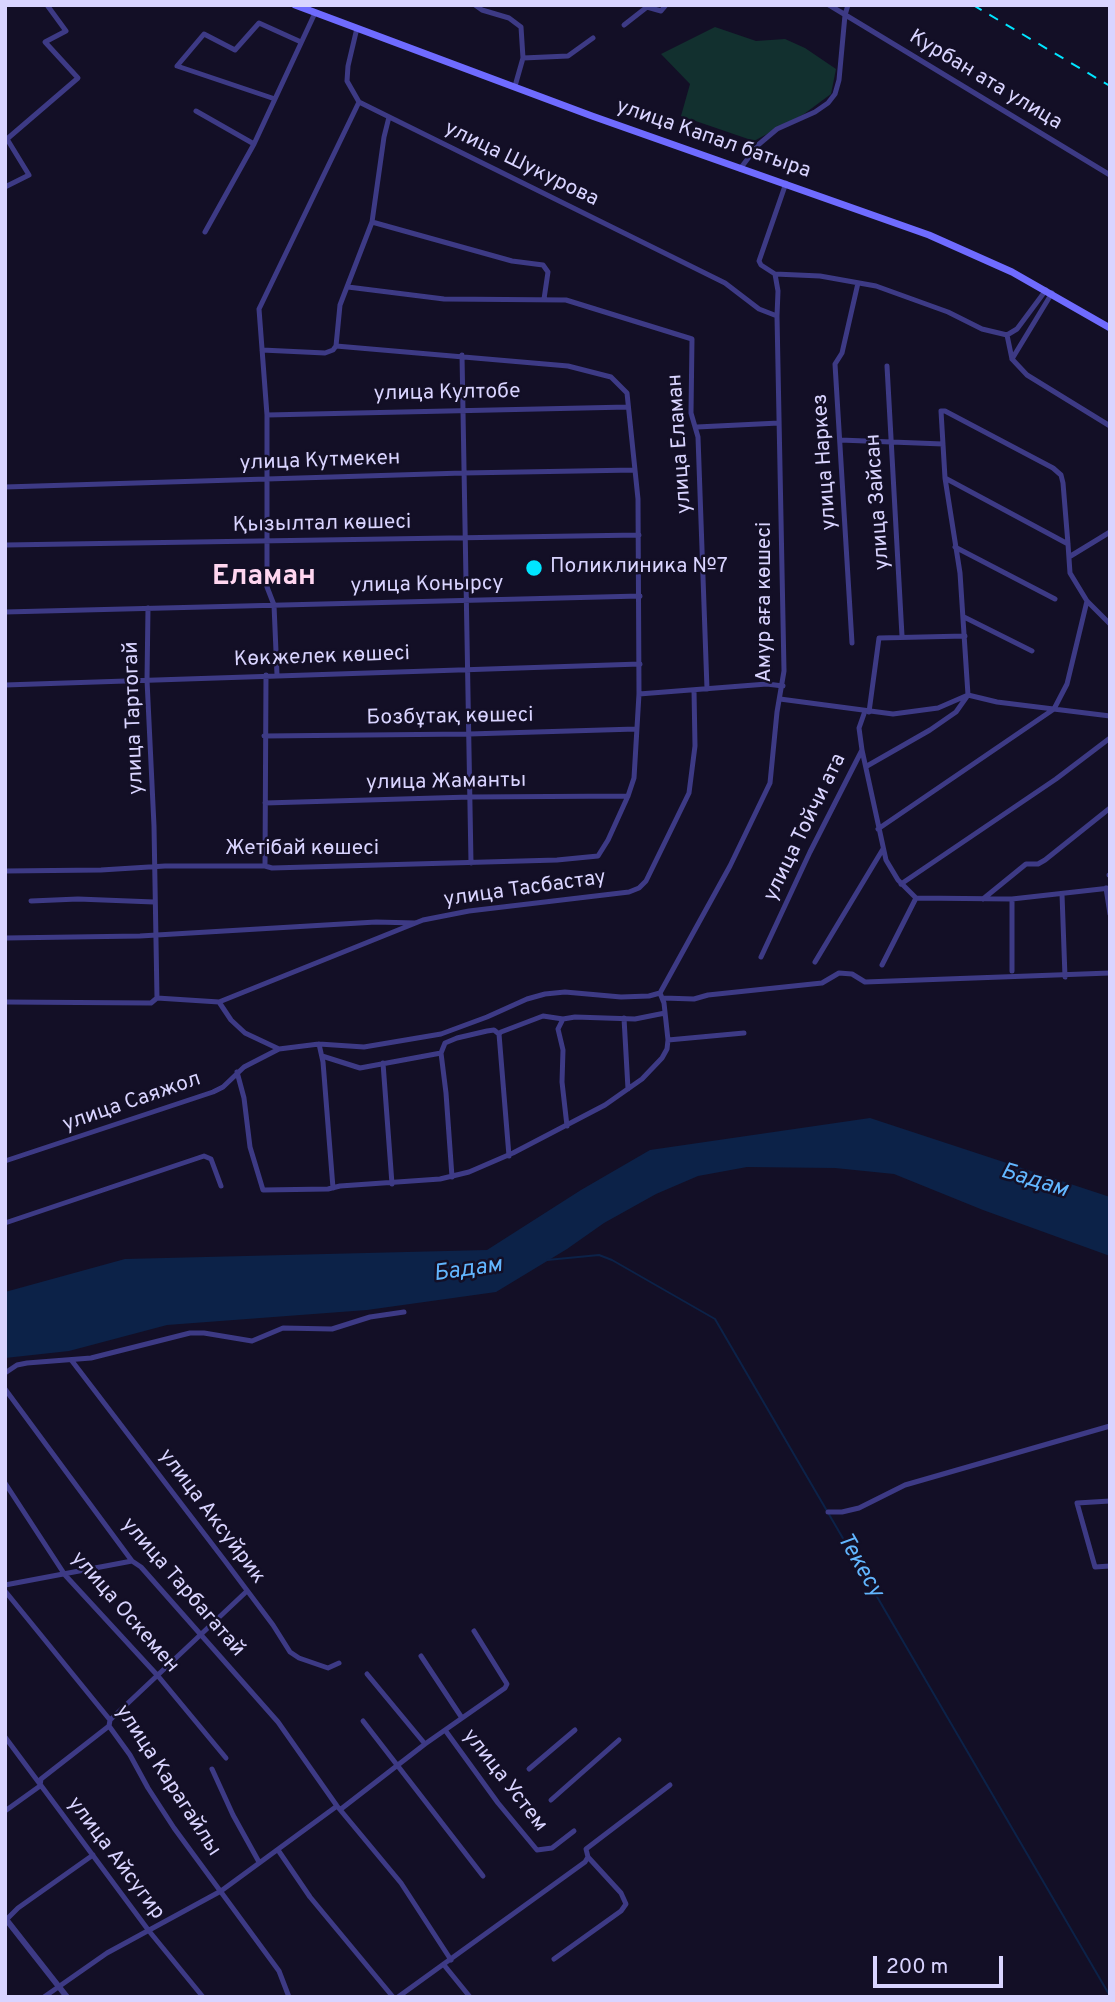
<!DOCTYPE html>
<meta charset="utf-8">
<style>
body{margin:0}
#map{position:relative;width:1115px;height:2002px;overflow:hidden;background:#130f26;font-family:Overpass,sans-serif}
canvas{display:block}
.frame{position:absolute;inset:0;border:7px solid #d9d4ff;pointer-events:none}
.scale{position:absolute;left:873px;top:1956px;width:130px;height:32px;box-sizing:border-box;border:4px solid #d9d4ff;border-top:0;padding-left:9px;font-size:21px;line-height:24px;white-space:nowrap;color:#d9d4ff;-webkit-text-stroke:5px #130f26;paint-order:stroke}
</style>
<div id="map">
<canvas width="1115" height="2002"></canvas>
<div class="frame"></div>
<div class="scale">200 m</div>
</div>
<script>
const ctx = document.querySelector('canvas').getContext('2d');
ctx.lineJoin = 'round';
function fillPath(path, color) { ctx.fillStyle = color; ctx.fill(path, 'evenodd'); }
const shape = rows => new Path2D(rows.map(r => 'M' + r).join(''));
function strokePath(path, color, width, dash) { ctx.strokeStyle = color; ctx.lineWidth = width; ctx.lineCap = dash ? 'butt' : 'round'; ctx.setLineDash(dash || []); ctx.stroke(path); }
function drawText(font, color, halo, rows, align = 'center') {
  ctx.font = font + ' Overpass,sans-serif'; ctx.lineWidth = 5; ctx.setLineDash([]); ctx.textBaseline = 'middle'; ctx.strokeStyle = halo; ctx.fillStyle = color; for (const [text, x, y, turn = 0] of rows) {
    ctx.save(); ctx.translate(x, y); ctx.rotate((+turn || 0) * Math.PI / 180); ctx.textAlign = isNaN(turn) ? turn : align; if (halo) ctx.strokeText(text, 0, 0); ctx.fillText(text, 0, 0); ctx.restore();
  }
}
fillPath(shape([
 [715,27,756,41,785,39,805,48,836,69,831,94,804,114,754,141,681,116,690,84,661,54]
]), '#12302f');
fillPath(shape([
 [870,1118,1110,1197,1110,1256,983,1210,894,1174,835,1168,747,1167,698,1176,656,1194,604,1223,567,1249,496,1292,367,1310,167,1325,69,1351,5,1358,5,1292,125,1259,487,1250,581,1190,650,1150]
]), '#0c2248');
strokePath(shape([
 [547,1260,599,1255,612,1260,715,1319,1110,1996]
]), '#0c2248', 2);
strokePath(shape([
 [475,5,482,10,509,18,521,27,523,58,515,86],
 [829,5,1110,175],
 [624,25,647,7,661,11,666,5],
 [357,28,348,66,347,81,359,102],
 [523,58,568,56,593,38],
 [275,99,177,66,204,34,235,50,259,23,301,42],
 [359,102,725,283,759,309,777,316,778,291,775,274,761,265,759,261,786,183],
 [196,111,254,144,315,13],
 [740,169,758,145,777,129,815,112,828,103,835,94,839,80,845,15,848,5],
 [5,187,29,175,7,139,78,78,45,42,66,31,47,5],
 [372,222,512,261,543,265,548,272,544,299],
 [205,232,254,144],
 [775,274,820,276,876,286,948,312,982,329,1007,335,1012,359,1027,375,1110,426],
 [348,287,444,299,566,300,692,339,691,413,698,437,707,689],
 [1007,335,1017,329,1046,290],
 [336,346,340,305,372,222,384,137,389,117],
 [462,355,471,863],
 [1012,359,1052,293],
 [887,366,902,636],
 [267,415,628,407],
 [697,427,779,423],
 [840,440,943,444],
 [5,487,463,473,635,470],
 [1068,544,945,478,941,411,945,411,1053,468,1061,475,1063,483,1068,544,1070,573,1087,601,1110,624],
 [5,545,639,535],
 [955,547,1055,599],
 [1069,557,1110,532],
 [148,608,147,680,154,826,157,998],
 [5,612,640,596],
 [964,617,1032,651],
 [852,643,835,364,842,353,858,283],
 [277,675,274,605,267,587,267,415,259,309,359,102],
 [5,685,640,664],
 [639,694,767,684,783,686],
 [780,699,893,714,938,708,968,695,997,702,1110,716],
 [869,712,879,638,965,636],
 [264,736,469,734,636,729],
 [862,750,886,860,898,880,916,898,1012,899,1110,888],
 [867,766,930,730,956,712,968,695,960,573,945,478],
 [265,803,470,797,628,796],
 [878,829,1054,709,1067,684,1087,601],
 [265,866,266,675],
 [5,871,101,870,165,866,265,866,272,868,557,860,598,856,608,840,628,796,634,778,639,694,638,499,627,393,611,377,568,366,336,346,333,350,325,353,262,350],
 [1109,875,1110,875],
 [901,884,1056,779,1110,738],
 [1106,888,1110,914],
 [1062,894,1065,977],
 [983,899,1026,864,1038,864,1045,860,1110,808],
 [31,901,78,899,154,902],
 [5,938,140,936,376,922,415,923],
 [761,957,810,852,862,750,859,728,865,711],
 [815,962,883,849],
 [882,965,916,898],
 [1012,971,1012,899],
 [663,998,694,999,708,995,822,983,839,973,852,974,865,982,1110,973],
 [5,1002,151,1003,157,998,219,1002],
 [624,1018,628,1089],
 [499,1034,509,1156],
 [668,1040,744,1033],
 [319,1044,323,1062,333,1188],
 [279,1049,245,1033,231,1020,219,1002,423,920,469,911,629,892,639,888,646,881,689,793,695,746,694,690],
 [441,1053,445,1043,457,1038,487,1031,494,1030,499,1034,501,1032,543,1016,563,1019],
 [322,1056,360,1068,441,1053,446,1093,452,1177],
 [383,1063,392,1184],
 [237,1072,244,1098,250,1147,263,1190,328,1189,340,1186,440,1179,469,1172,513,1153,605,1105,642,1079,662,1058,667,1049,668,1040,664,1003,660,993],
 [567,1126,562,1082,563,1050,558,1029,563,1019,575,1017,635,1019,665,1013],
 [5,1161,213,1092,223,1087,244,1067,279,1049,319,1044,364,1047,441,1034,487,1017,527,999,545,994,565,992,621,997,649,996,660,993,730,866,770,783,777,712,784,671,777,316],
 [5,1223,204,1156,211,1159,221,1186],
 [72,1361,225,1561,273,1625,290,1652,299,1658,328,1668,339,1663],
 [5,1373,17,1365,27,1363,91,1358,190,1333,204,1333,252,1341,283,1328,332,1329,370,1317,404,1312],
 [5,1389,132,1561,141,1567,278,1722,337,1806,401,1883,451,1960],
 [5,1483,65,1575,158,1676,226,1758],
 [1110,1501,1077,1503,1095,1567,1110,1566],
 [828,1512,842,1512,859,1508,905,1485,1110,1426],
 [5,1585,132,1561],
 [5,1591,110,1720,109,1726,130,1755,148,1788,174,1828,279,1971,289,1997],
 [421,1656,462,1718],
 [367,1674,425,1744],
 [110,1720,247,1591],
 [363,1721,483,1876],
 [445,1730,498,1803,537,1850,552,1848,574,1831],
 [5,1737,149,1931,203,1997],
 [212,1769,233,1815,259,1862],
 [529,1769,575,1730],
 [551,1800,619,1740],
 [341,1809,425,1744,505,1688,507,1684,474,1631],
 [5,1811,40,1786,41,1779,109,1726],
 [278,1850,310,1897,393,1997],
 [5,1921,18,1908,93,1855],
 [554,1959,621,1911,626,1904,621,1893,588,1857],
 [444,1965,470,1997],
 [44,1997,107,1953,221,1891,337,1806],
 [398,1997,585,1862,588,1857,586,1849,670,1785]
]), '#3d3a85', 5);
strokePath(shape([
 [5,1918,67,1997]
]), '#3d3a85', 6);
strokePath(shape([
 [295,5,592,116,929,235,1012,272,1110,328]
]), '#6f6bff', 7);
strokePath(shape([
 [973,5,1110,86]
]), '#00e5ff', 2, [10, 9]);
for (const [x, y, r, color] of [
 [534,568,9,"#00e5ff"]
]) { const dot = new Path2D(); dot.arc(x, y, r, 0, 2 * Math.PI); ctx.fillStyle = color; ctx.fill(dot); strokePath(dot, '#130f26', 2.5); }
drawText('21px', '#d9d4ff', '#130f26', [
 ["Курбан ата улица",985,81,31],
 ["улица Капал батыра",713,140,19],
 ["улица Шукурова",521,165,26],
 ["улица Култобе",447,394,-1],
 ["улица Еламан",681,444,-94],
 ["улица Кутмекен",320,462,-2],
 ["улица Наркез",826,462,-94],
 ["улица Зайсан",879,502,-94],
 ["Қызылтал көшесі",322,525,-1],
 ["улица Конырсу",427,586,-1],
 ["Амур аға көшесі",766,602,-90],
 ["Көкжелек көшесі",322,658,-2],
 ["улица Тартогай",135,718,-92],
 ["Бозбұтақ көшесі",450,718,-1],
 ["улица Жаманты",446,783,-1],
 ["улица Тойчи ата",806,828,-64],
 ["Жетібай көшесі",302,850],
 ["улица Тасбастау",525,890,-8],
 ["улица Саяжол",132,1103,-19],
 ["улица Аксуйрик",211,1517,53],
 ["улица Тарбагатай",182,1588,49],
 ["улица Оскемен",124,1613,49],
 ["улица Карагайлы",167,1781,57],
 ["улица Устем",504,1781,52],
 ["улица Айсугир",115,1859,53]
]);
drawText('21px', '#d9d4ff', '#130f26', [
 ["Поликлиника №7",550,568]
], 'left');
drawText('italic 23px', '#62b6ff', '#130f26', [
 ["Бадам",1034,1182,17],
 ["Бадам",468,1271,-8],
 ["Текесу",859,1566,60]
]);
drawText('bold 28px', '#ffd6f0', '#130f26', [
 ["Еламан",264,578]
]);
</script>
